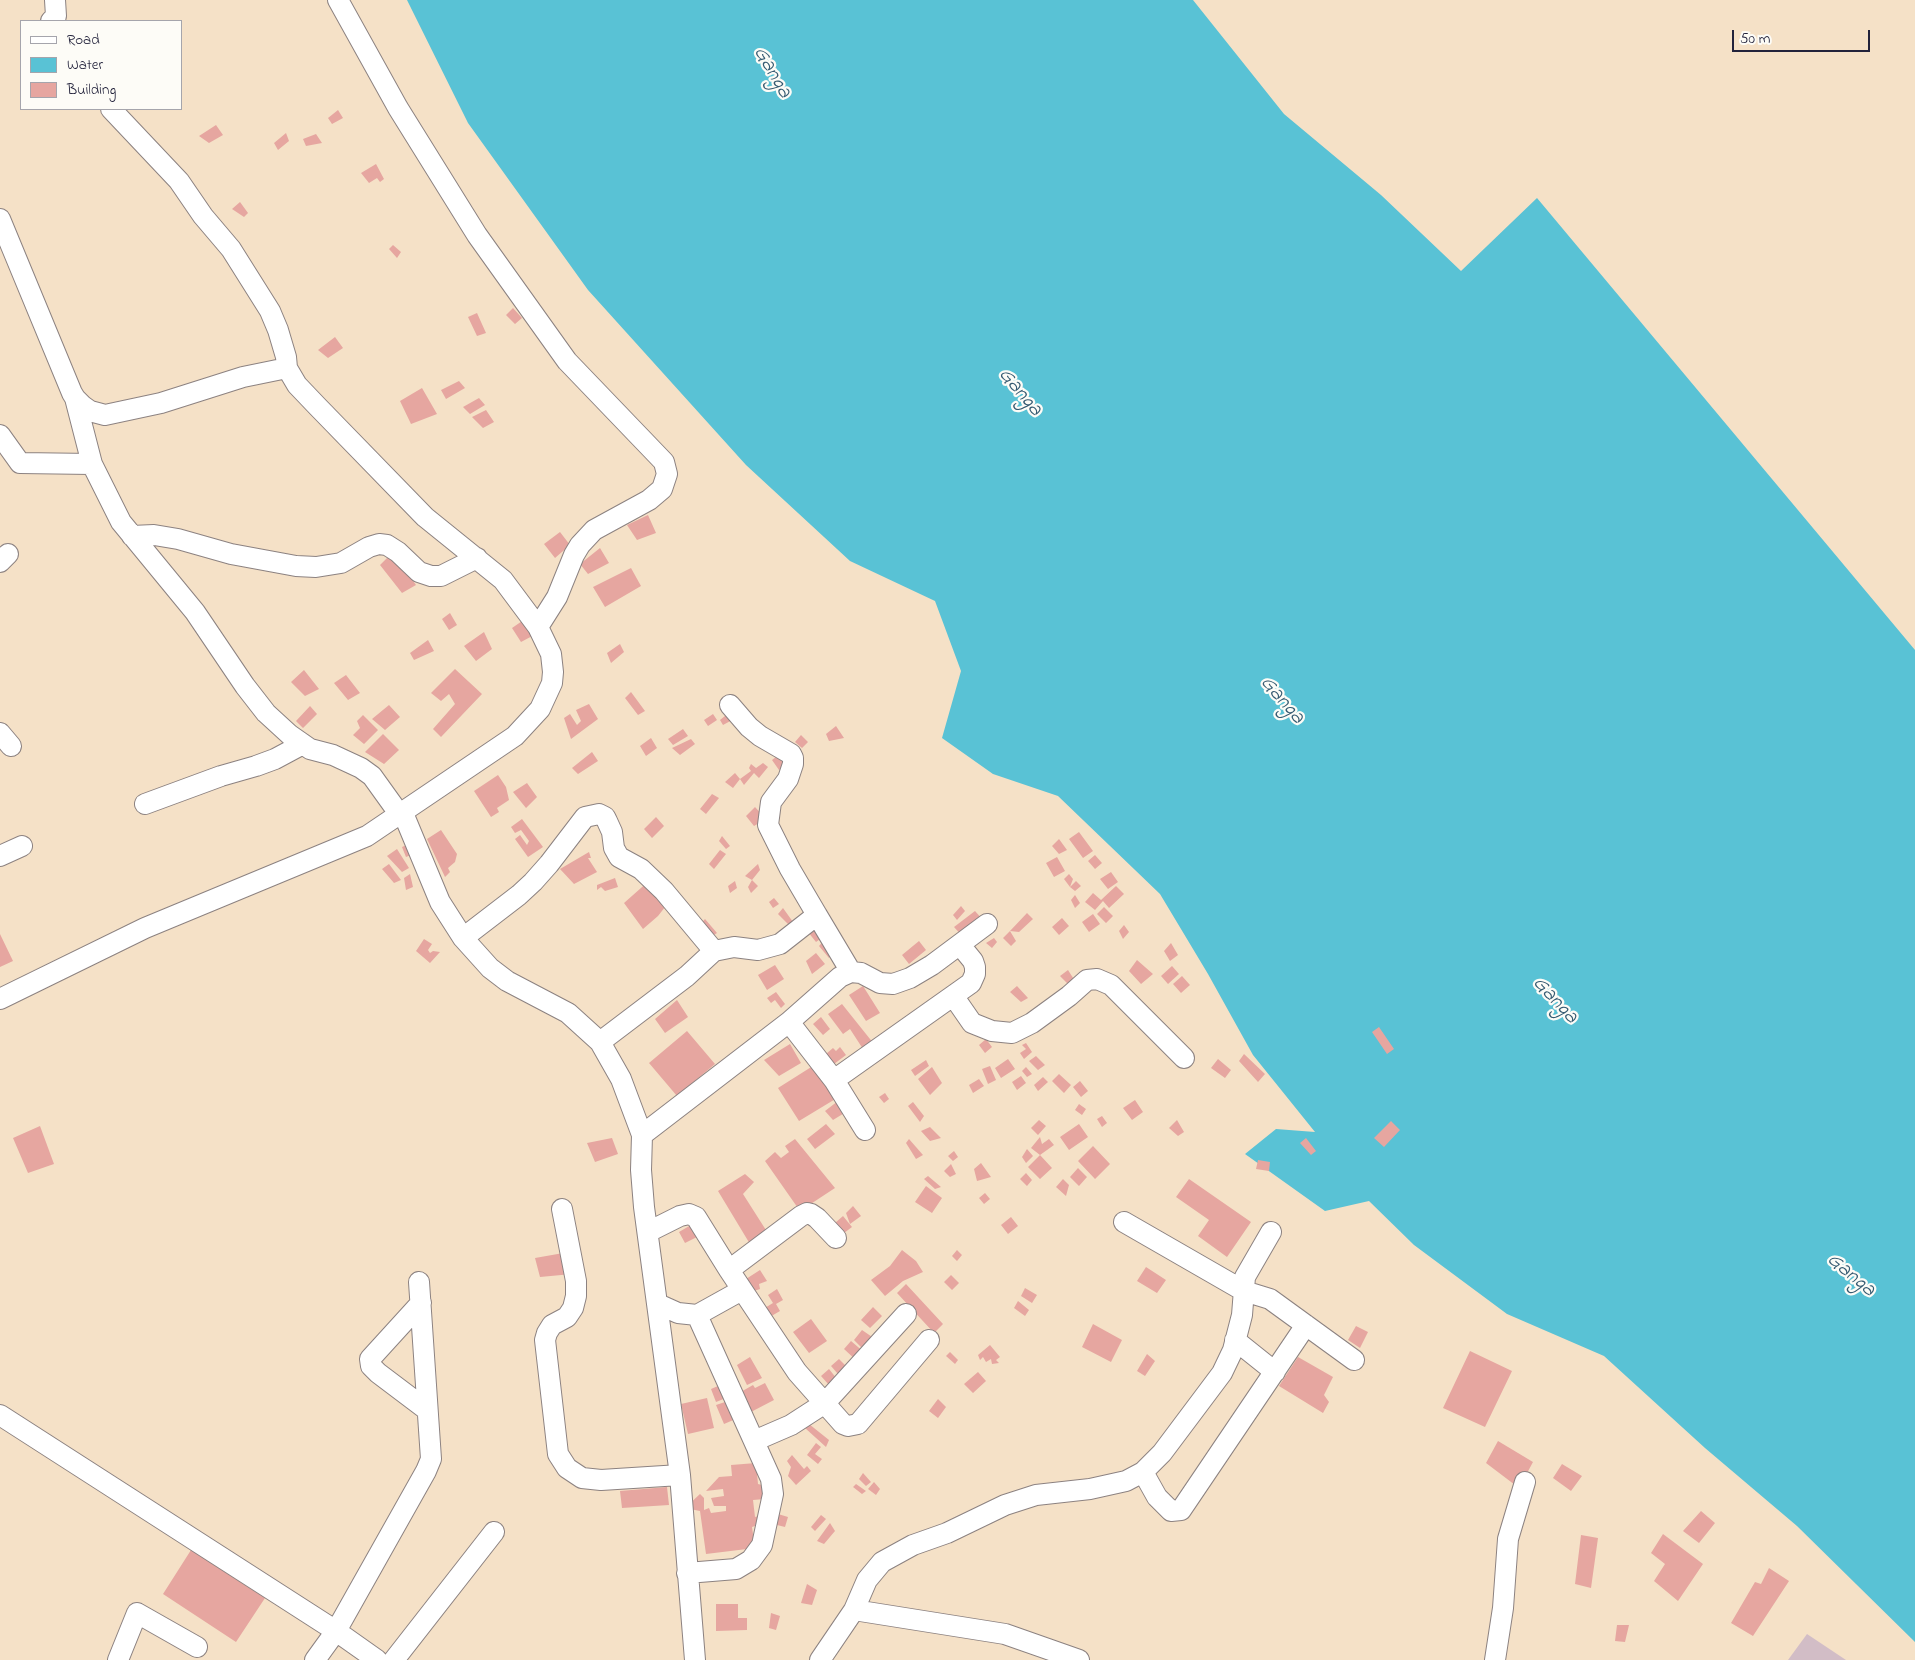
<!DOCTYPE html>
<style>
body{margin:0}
#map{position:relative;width:1915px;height:1660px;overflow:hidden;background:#f5e1c7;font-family:"Indie Flower",sans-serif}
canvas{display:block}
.legend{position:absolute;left:20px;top:20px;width:162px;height:90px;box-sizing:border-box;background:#fdfcf7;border:1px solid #a5a5ac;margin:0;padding:6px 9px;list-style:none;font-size:15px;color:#22223b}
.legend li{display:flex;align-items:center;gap:10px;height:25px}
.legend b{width:25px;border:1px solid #a5a5ac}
.scale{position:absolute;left:1732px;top:30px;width:138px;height:22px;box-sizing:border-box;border:2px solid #22223b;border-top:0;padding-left:6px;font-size:15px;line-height:18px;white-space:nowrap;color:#22223b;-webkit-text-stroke:4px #fdfcf7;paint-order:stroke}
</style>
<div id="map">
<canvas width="1915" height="1660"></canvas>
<ul class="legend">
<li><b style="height:6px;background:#fff"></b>Road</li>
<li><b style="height:14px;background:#59c2d5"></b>Water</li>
<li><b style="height:14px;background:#e6a6a0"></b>Building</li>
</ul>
<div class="scale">50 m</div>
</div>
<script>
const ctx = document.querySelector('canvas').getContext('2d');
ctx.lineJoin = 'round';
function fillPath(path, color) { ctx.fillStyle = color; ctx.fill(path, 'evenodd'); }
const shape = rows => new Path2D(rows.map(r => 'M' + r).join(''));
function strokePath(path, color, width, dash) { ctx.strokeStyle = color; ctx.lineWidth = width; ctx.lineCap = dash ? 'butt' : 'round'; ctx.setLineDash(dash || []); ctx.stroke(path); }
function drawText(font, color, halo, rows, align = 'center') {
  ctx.font = font + ' "Indie Flower",sans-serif'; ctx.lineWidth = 4.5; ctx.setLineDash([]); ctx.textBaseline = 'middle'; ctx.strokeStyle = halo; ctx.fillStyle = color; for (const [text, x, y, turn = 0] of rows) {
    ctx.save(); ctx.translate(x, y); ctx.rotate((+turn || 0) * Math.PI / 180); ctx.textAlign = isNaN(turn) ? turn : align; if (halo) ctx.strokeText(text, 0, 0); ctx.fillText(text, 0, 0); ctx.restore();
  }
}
fillPath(shape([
 [1807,1634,1846,1660,1788,1660]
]), '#d2bdc6');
fillPath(shape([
 [407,0,1193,0,1284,114,1381,195,1461,271,1537,198,1915,650,1915,1642,1797,1526,1705,1448,1604,1356,1507,1314,1414,1245,1369,1201,1325,1211,1245,1154,1276,1129,1315,1132,1253,1055,1208,974,1160,894,1058,796,993,774,942,738,961,671,935,601,850,561,746,465,588,290,468,123]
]), '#59c2d5');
fillPath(shape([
 [338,110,343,118,332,124,328,118],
 [216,125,223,135,209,143,199,136],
 [286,133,289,141,278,150,274,143],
 [316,134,322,143,306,146,303,139],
 [376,164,384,179,380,182,377,178,369,183,361,173],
 [240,202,248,213,244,217,232,209],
 [393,245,401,252,397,258,389,249],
 [513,308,522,318,515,324,506,315],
 [477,313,486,333,477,336,468,317],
 [335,337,343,348,328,358,318,350],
 [459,381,465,388,446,399,441,390],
 [422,388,437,414,411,424,400,401],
 [479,398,485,405,470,414,463,407],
 [486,410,494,422,483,428,472,417],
 [648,515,656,533,637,540,627,525],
 [560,532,570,545,555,558,544,544],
 [600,548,609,563,588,574,580,564],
 [393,552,416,585,402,593,380,565],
 [631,568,641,586,605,607,593,587],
 [450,613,457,625,449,630,442,619],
 [528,617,536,634,521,642,512,628],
 [484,632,492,649,476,661,464,646],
 [428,640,434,651,414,660,410,653],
 [620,644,624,652,611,663,607,653],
 [455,669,482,694,441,737,433,729,455,704,449,694,441,701,431,693],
 [304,670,319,689,305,696,291,682],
 [346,675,360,693,348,700,334,683],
 [631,692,645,711,638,715,625,698],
 [589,704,598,719,571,739,564,718,570,714,577,725,581,721,576,710],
 [389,705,400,717,385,730,372,719],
 [310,706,317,714,303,728,296,721],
 [730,712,734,719,723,725,720,720],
 [713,714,717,720,708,726,704,720],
 [363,715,378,730,364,744,353,735,360,728,357,721],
 [836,726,844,738,829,741,826,734],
 [683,729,688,736,673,745,668,739],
 [383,734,399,750,384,764,365,752],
 [801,735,808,742,802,748,795,742],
 [651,738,657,748,646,756,640,746],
 [691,739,695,744,680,755,672,748],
 [784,751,793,759,779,770,772,760],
 [592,752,598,761,578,774,572,768],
 [763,763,768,767,759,778,754,773,744,785,740,779,733,788,725,782,735,773,740,779,751,771,749,768,751,764,756,768],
 [498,775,506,787,509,800,497,808,499,812,491,817,474,791],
 [527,783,537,797,526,808,513,792],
 [712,794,719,798,706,814,700,809],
 [755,807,766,819,754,826,746,816],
 [656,817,664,826,652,838,644,829],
 [522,819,543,847,528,857,515,839,520,835,527,845,529,841,521,830,515,833,511,827],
 [441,830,457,854,455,862,448,868,450,872,445,877,427,839],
 [1079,832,1093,851,1083,858,1069,839],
 [722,836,730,846,726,849,719,841],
 [1059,839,1067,850,1059,854,1052,846],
 [409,844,411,855,406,857,402,847],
 [397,849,409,868,402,872,387,856],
 [720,850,726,854,714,869,709,864],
 [589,852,591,858,588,858,597,872,574,884,560,869],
 [1095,855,1102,863,1095,869,1088,861],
 [1057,857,1065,871,1054,877,1046,863],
 [389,864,401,880,394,883,382,869],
 [758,864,760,870,752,880,745,876],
 [1111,872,1118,882,1108,889,1100,879],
 [410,874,413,887,406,890,404,878],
 [1069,874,1073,879,1070,887,1064,879],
 [615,878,618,887,605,891,601,887,597,890,597,885],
 [650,880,669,902,658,916,643,929,624,903],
 [752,880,758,886,751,893,748,887],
 [735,881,737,888,730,893,728,886],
 [1076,881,1081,886,1075,891,1070,887],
 [1116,886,1124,894,1109,908,1103,901,1095,910,1085,902,1093,893,1101,900],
 [1075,895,1080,903,1075,908,1071,900],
 [774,898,779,904,773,908,769,902],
 [961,906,965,911,957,920,953,915],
 [1104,907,1113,916,1106,923,1097,914],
 [783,908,793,922,789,925,778,914],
 [975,911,983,920,963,937,954,927],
 [1027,913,1033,919,1019,932,1010,931],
 [1093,914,1100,924,1089,932,1082,922],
 [1062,918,1069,926,1059,935,1052,927],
 [705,919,717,933,711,937,697,928],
 [1124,925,1129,932,1123,939,1119,931],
 [820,926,826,935,816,942,808,932],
 [1010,931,1016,941,1011,946,1003,938],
 [0,934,13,961,0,967],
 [826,938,834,951,829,958,819,946],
 [994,938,997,942,992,948,986,943],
 [424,939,432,944,428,950,430,953,433,951,440,952,430,963,416,951],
 [919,941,926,950,909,964,902,955],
 [1171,943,1178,955,1170,961,1164,951],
 [816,953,825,964,812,974,806,961],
 [1137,960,1153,974,1141,984,1129,971],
 [775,965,784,979,767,990,758,975],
 [1172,966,1179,974,1168,984,1161,976],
 [1068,970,1075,981,1069,985,1060,976],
 [1182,976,1190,985,1181,993,1173,984],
 [863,986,880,1013,866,1021,849,995],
 [1017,986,1028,998,1021,1002,1010,992],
 [776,992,785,1004,781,1008,775,1000,771,1003,767,998],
 [677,1000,688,1017,665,1033,655,1019],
 [842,1004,874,1044,863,1049,850,1029,843,1034,828,1014],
 [821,1017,830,1029,823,1035,813,1024],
 [1379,1027,1394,1049,1387,1054,1372,1032],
 [687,1031,715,1064,677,1096,649,1063],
 [986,1039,992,1047,985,1053,979,1045],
 [1026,1043,1032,1052,1024,1059,1020,1053,1026,1049,1022,1045],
 [790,1044,801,1063,779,1076,764,1060],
 [840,1047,846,1055,834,1064,826,1054,833,1048,836,1051],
 [1244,1054,1265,1074,1258,1082,1239,1061],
 [1036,1056,1045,1065,1038,1070,1029,1061],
 [1008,1059,1015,1069,1001,1078,995,1068],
 [1218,1059,1231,1070,1225,1078,1211,1068],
 [926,1060,929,1066,915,1076,911,1070],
 [816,1064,837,1098,799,1121,778,1088],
 [990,1066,996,1080,988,1084,982,1069],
 [932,1067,942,1083,930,1095,918,1079],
 [1026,1067,1032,1074,1027,1077,1022,1071],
 [1059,1074,1071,1085,1064,1093,1052,1081],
 [1021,1076,1026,1083,1017,1090,1012,1082],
 [1043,1077,1048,1082,1038,1091,1034,1085],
 [979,1079,984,1086,973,1093,969,1085],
 [1080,1081,1088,1091,1081,1097,1073,1087],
 [885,1093,889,1099,884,1103,879,1097],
 [1135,1100,1143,1112,1132,1120,1123,1108],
 [838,1101,846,1112,833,1120,825,1111],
 [913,1102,924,1116,920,1122,908,1106],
 [1079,1104,1086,1109,1082,1115,1075,1110],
 [1102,1116,1107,1123,1102,1127,1097,1119],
 [1039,1120,1046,1126,1038,1135,1031,1128],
 [1177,1120,1184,1132,1178,1136,1169,1128],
 [1391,1121,1400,1130,1384,1147,1374,1138],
 [826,1124,835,1134,815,1149,807,1139],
 [1079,1124,1088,1137,1069,1150,1060,1137],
 [40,1126,54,1164,28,1173,13,1138],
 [930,1127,941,1138,930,1141,921,1131],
 [1040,1137,1042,1144,1049,1139,1054,1145,1040,1155,1031,1148],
 [612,1138,618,1154,595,1162,587,1143],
 [1306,1138,1316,1151,1311,1155,1300,1143],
 [795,1139,835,1188,800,1211,765,1161,775,1152,781,1158,789,1152,785,1146],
 [909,1139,923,1155,916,1159,906,1143],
 [1093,1146,1110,1164,1095,1179,1078,1161],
 [1027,1149,1033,1156,1026,1163,1022,1157],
 [954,1151,958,1157,953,1161,948,1156],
 [1040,1155,1052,1168,1040,1179,1028,1167],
 [1258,1160,1270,1162,1269,1171,1256,1169],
 [981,1163,991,1177,977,1181,974,1169],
 [951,1164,956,1174,950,1177,944,1171],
 [1078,1168,1087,1177,1079,1186,1070,1177],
 [1026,1173,1032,1180,1027,1186,1020,1179],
 [745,1174,754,1182,743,1194,771,1238,753,1249,718,1191],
 [928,1176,941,1187,935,1189,924,1179],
 [1063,1179,1069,1185,1066,1196,1056,1187],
 [1189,1179,1251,1222,1227,1257,1198,1236,1209,1220,1176,1197],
 [926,1186,942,1198,932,1213,915,1202],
 [985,1193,990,1199,984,1204,979,1198],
 [853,1206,861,1216,850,1224,846,1213],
 [843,1216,852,1227,844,1233,835,1223],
 [1011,1217,1018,1226,1008,1234,1001,1225],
 [696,1222,705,1233,685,1243,679,1232],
 [902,1250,916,1261,923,1272,903,1281,885,1296,871,1280,890,1266],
 [957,1250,962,1255,957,1261,952,1256],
 [569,1252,572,1274,540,1277,535,1258],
 [1146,1267,1166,1280,1157,1293,1137,1281],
 [760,1270,767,1281,759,1284,760,1289,754,1291,746,1279],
 [951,1275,959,1283,952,1290,944,1282],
 [906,1284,943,1324,934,1333,897,1293],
 [1025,1288,1037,1295,1032,1303,1021,1296],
 [777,1289,783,1300,776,1304,780,1311,768,1318,763,1309,773,1303,768,1295],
 [1018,1301,1029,1310,1025,1316,1014,1308],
 [873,1307,882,1316,870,1328,861,1320],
 [811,1319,827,1341,809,1353,793,1332],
 [1093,1324,1122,1340,1111,1362,1082,1347],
 [1356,1326,1368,1332,1360,1348,1348,1340],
 [862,1330,878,1341,868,1354,854,1340],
 [851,1341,865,1353,857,1361,844,1349],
 [990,1345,1000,1357,996,1360,999,1363,992,1364,991,1359,986,1362,983,1357,980,1360,978,1355],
 [1470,1351,1512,1371,1485,1427,1443,1408],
 [950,1352,958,1360,955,1364,946,1356],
 [1147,1354,1155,1361,1145,1376,1137,1371],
 [750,1357,762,1378,747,1385,737,1365],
 [1298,1357,1333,1377,1324,1395,1329,1402,1323,1413,1279,1386],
 [839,1359,846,1366,838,1374,831,1366],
 [829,1369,837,1379,829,1385,821,1376],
 [978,1372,986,1381,973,1393,964,1384],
 [725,1383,731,1396,716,1402,711,1389],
 [765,1383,774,1400,749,1413,739,1393,753,1385,755,1388],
 [707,1398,714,1428,688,1434,681,1404],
 [938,1399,946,1407,938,1418,929,1411],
 [731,1400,738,1418,724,1424,716,1405],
 [809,1424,829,1440,826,1447,805,1428],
 [1498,1441,1533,1462,1519,1488,1486,1463],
 [816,1443,821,1447,815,1454,822,1459,818,1464,807,1455],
 [792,1455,804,1469,807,1466,811,1471,796,1485,788,1476,791,1467,787,1461],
 [756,1463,758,1484,762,1485,765,1499,753,1500,755,1517,759,1516,755,1526,752,1527,755,1548,706,1554,700,1511,685,1508,700,1494,704,1498,704,1510,709,1508,711,1513,726,1511,726,1506,714,1506,711,1498,724,1496,723,1489,706,1491,719,1477,732,1476,731,1465],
 [1562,1464,1582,1476,1571,1491,1553,1478],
 [863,1473,871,1482,866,1486,859,1479],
 [874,1482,880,1489,876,1495,868,1489],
 [856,1484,866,1491,862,1494,853,1487],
 [667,1487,669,1505,622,1508,620,1491],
 [1701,1511,1715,1523,1699,1543,1683,1531],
 [778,1514,788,1517,785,1527,777,1525],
 [821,1515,826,1519,815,1531,811,1527],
 [830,1523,835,1531,824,1544,817,1541],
 [1663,1534,1703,1564,1678,1601,1654,1581,1665,1564,1651,1553],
 [1581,1535,1598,1538,1591,1588,1575,1584],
 [191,1550,265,1598,236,1642,163,1594],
 [1769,1568,1789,1581,1753,1636,1731,1623,1755,1582,1761,1584],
 [807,1584,817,1590,812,1605,801,1603],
 [716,1604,738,1604,738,1618,747,1618,747,1630,716,1631],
 [771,1613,780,1616,776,1630,769,1628],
 [1617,1625,1629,1625,1625,1642,1615,1641]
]), '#e6a6a0');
const minor = shape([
 [338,0,398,108,477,235,567,361,664,462,667,474,662,489,649,500,594,530,580,545,574,555,557,597,538,627],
 [51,21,56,16,55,0],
 [111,109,179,181,203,216,231,249,270,311,278,330,286,357,287,368],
 [0,219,72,393,75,398,83,406,90,411,105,415,161,403,243,377,287,368,297,385,318,407,425,517,503,580,538,627,551,654,553,672,552,683,540,709,515,736,367,836,145,928,0,999],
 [75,398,92,464],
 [0,435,20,463,92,464,121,522,195,612,245,686,266,713,290,735,310,749,333,755,361,768,372,776,400,815],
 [132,536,154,535,178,539,231,554,296,566,316,567,341,563,369,547,379,544,387,545,398,552,419,572,431,576,441,576,477,558],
 [0,562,8,554],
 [730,705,749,727,760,736,791,754,793,758,793,764,788,779,771,802,768,825,790,869,817,915],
 [0,733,11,746],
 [145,804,221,776,256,766,275,759,303,744],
 [403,813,440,902,463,938,490,968,507,981,568,1013,600,1042,621,1079,642,1135,641,1170,644,1207,680,1475,695,1660],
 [0,856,22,846],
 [463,938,519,895,533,882,549,864,585,817,599,814,605,817,607,821,612,832,614,848,619,857,641,869,664,891,714,951],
 [954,997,972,1023,992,1031,1012,1033,1032,1023,1069,996,1087,980,1097,979,1111,985,1184,1058],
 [789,1022,834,1080,865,1130],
 [600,1042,687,976,714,951,734,947,758,950,780,944,817,915,851,972],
 [834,1080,971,983,975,974,975,967,973,961,960,945],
 [642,1135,789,1022,840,977,851,972,861,973,880,983,893,984,910,978,932,965,987,924],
 [562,1209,576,1281,576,1296,573,1308,567,1317,552,1325,547,1333,545,1340,558,1454,567,1468,582,1478,601,1480,680,1475],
 [1124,1222,1244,1291,1270,1299,1354,1360],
 [648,1232,680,1216,689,1214,696,1217,729,1270,797,1372,843,1424,848,1426,858,1424,929,1340],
 [729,1270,801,1216,807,1213,811,1214,817,1218,836,1238],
 [421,1303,370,1359,371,1366,378,1373,427,1410],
 [658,1304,678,1313,697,1315,742,1290],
 [1235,1340,1275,1372],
 [0,1415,336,1631,426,1471,431,1459,419,1282],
 [754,1441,791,1425,825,1403,906,1314],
 [1143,1472,1157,1497,1171,1511,1181,1510,1306,1325],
 [687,1573,736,1569,751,1560,762,1545,773,1494,771,1479,697,1315],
 [854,1610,867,1580,882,1562,913,1545,947,1533,1005,1505,1036,1495,1090,1489,1126,1481,1143,1472,1162,1453,1222,1373,1233,1350,1242,1315,1245,1277,1271,1232],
 [118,1660,137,1613,197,1647],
 [315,1660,336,1631,377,1660],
 [394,1660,494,1532],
 [820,1660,854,1610,1005,1634,1079,1660],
 [1495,1660,1503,1608,1508,1539,1525,1482]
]);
strokePath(minor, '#8c8281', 22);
strokePath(minor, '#fff', 20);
drawText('italic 21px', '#355a71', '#fdfcf7', [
 ["Ganga",771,73,60],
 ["Ganga",1019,393,50],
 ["Ganga",1281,701,49],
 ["Ganga",1554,1001,47],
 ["Ganga",1850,1276,40]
]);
</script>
